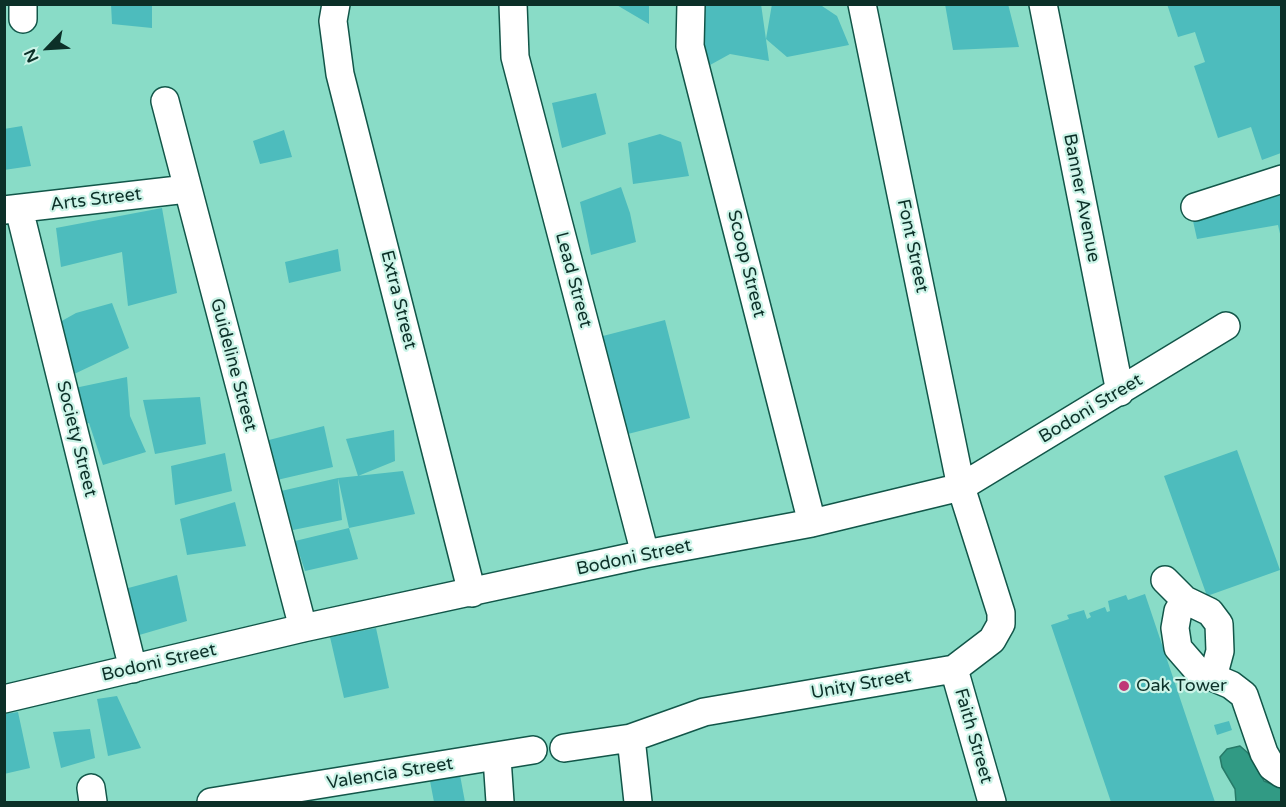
<!DOCTYPE html>
<style>
body{margin:0}
#map{position:relative;width:1286px;height:807px;overflow:hidden;background:#89dcc7;font-family:"Varela Round",sans-serif}
canvas{display:block}
.frame{position:absolute;inset:0;border:6px solid #0c3028;pointer-events:none}
.north{position:absolute;left:18px;top:18px;width:60px;height:60px;-webkit-text-stroke:4px #ccf4e8;paint-order:stroke;rotate:245deg;font-size:16px;font-weight:700;line-height:24px;text-align:center;color:#0c3028}
.north::after{content:'';display:block;margin:auto;width:21px;height:27px;background:#0c3028;clip-path:polygon(50% 0,100% 100%,50% 72%,0 100%)}
</style>
<div id="map">
<canvas width="1286" height="807"></canvas>
<div class="frame"></div>
<div class="north">N</div>
</div>
<script>
const ctx = document.querySelector('canvas').getContext('2d');
ctx.lineJoin = 'round';
function fillPath(path, color) { ctx.fillStyle = color; ctx.fill(path, 'evenodd'); }
const shape = rows => new Path2D(rows.map(r => 'M' + r).join(''));
function strokePath(path, color, width, dash) { ctx.strokeStyle = color; ctx.lineWidth = width; ctx.lineCap = dash ? 'butt' : 'round'; ctx.setLineDash(dash || []); ctx.stroke(path); }
function drawText(font, color, halo, rows, align = 'center') {
  ctx.font = font + ' "Varela Round",sans-serif'; ctx.lineWidth = 4.5; ctx.setLineDash([]); ctx.textBaseline = 'middle'; ctx.strokeStyle = halo; ctx.fillStyle = color; for (const [text, x, y, turn = 0] of rows) {
    ctx.save(); ctx.translate(x, y); ctx.rotate((+turn || 0) * Math.PI / 180); ctx.textAlign = isNaN(turn) ? turn : align; if (halo) ctx.strokeText(text, 0, 0); ctx.fillText(text, 0, 0); ctx.restore();
  }
}
const water = shape([
 [1240,746,1248,753,1264,781,1281,788,1281,802,1236,802,1235,789,1222,767,1220,757,1227,749,1240,746]
]);
fillPath(water, '#319a84');
strokePath(water, '#267a68', 1.5);
fillPath(shape([
 [111,4,152,4,152,28,112,24],
 [615,4,649,4,649,24],
 [696,4,761,4,769,61,730,54,701,70],
 [772,4,819,4,837,16,849,45,787,57,766,39],
 [945,4,1008,4,1019,47,953,50],
 [1167,4,1281,4,1281,153,1262,160,1251,127,1218,138,1194,66,1205,62,1195,32,1178,37],
 [596,93,606,134,562,148,552,103],
 [22,126,31,166,4,170,4,129],
 [284,130,292,157,260,164,253,141],
 [660,134,681,142,689,176,633,184,628,143],
 [1281,182,1281,238,1278,225,1197,239,1191,212],
 [621,187,630,213,636,242,591,255,580,202],
 [162,208,177,293,128,306,122,252,61,267,56,228],
 [338,249,341,271,289,283,285,262],
 [112,303,129,348,70,376,51,327,76,313],
 [665,320,690,418,624,435,599,337],
 [127,377,130,416,146,452,103,465,89,423,77,425,70,389],
 [200,397,206,444,155,454,143,400],
 [324,426,333,467,277,480,265,441],
 [394,430,395,461,358,476,346,439],
 [1237,450,1280,570,1207,596,1164,476],
 [225,453,232,491,175,505,171,466],
 [403,471,415,514,349,528,338,478],
 [338,478,342,520,293,530,281,491],
 [235,502,246,546,187,555,180,519],
 [349,528,358,559,305,571,295,541],
 [177,575,187,621,129,638,117,591],
 [1145,594,1196,746,1215,802,1111,802,1051,625,1069,619,1067,615,1084,610,1087,619,1091,617,1089,613,1105,607,1107,612,1110,611,1108,601,1126,595,1128,600],
 [376,628,389,688,344,698,330,637],
 [117,696,141,748,108,756,97,699],
 [18,712,30,768,4,774,4,714],
 [1229,721,1232,730,1217,735,1214,725],
 [90,729,95,758,61,768,53,732],
 [460,775,465,802,434,802,430,781]
]), '#4dbcbd');
const minor = shape([
 [336,4,333,21,340,74,472,593],
 [513,4,515,57,645,554],
 [691,4,690,46,812,523],
 [1043,4,1120,392],
 [23,19,23,4],
 [165,101,303,628],
 [1195,207,1282,179],
 [19,209,133,669],
 [4,210,187,189],
 [1165,580,1185,600,1210,612,1219,624,1220,651,1213,677],
 [1185,600,1178,611,1175,628,1178,648,1198,671,1231,685,1244,695,1264,753,1272,767,1282,774],
 [954,669,992,802],
 [4,699,303,628,645,554,812,523,961,487,1226,326],
 [631,738,638,802],
 [564,748,631,738,704,712,954,669,992,640,1001,624,1001,613,961,487,862,4],
 [497,758,500,802],
 [91,788,93,802],
 [211,802,533,750]
]);
strokePath(minor, '#125649', 30);
strokePath(minor, '#fff', 27);
for (const [x, y, r, color] of [
 [1124,686,6,"#bf3777"]
]) { const dot = new Path2D(); dot.arc(x, y, r, 0, 2 * Math.PI); ctx.fillStyle = color; ctx.fill(dot); strokePath(dot, '#ccf4e8', 2); }
drawText('18px', '#0c3028', '#ccf4e8', [
 ["Banner Avenue",1081,198,79],
 ["Arts Street",96,200,-7],
 ["Font Street",912,246,78],
 ["Scoop Street",746,264,76],
 ["Lead Street",573,280,75],
 ["Extra Street",398,300,76],
 ["Guideline Street",233,365,75],
 ["Bodoni Street",1091,409,-31],
 ["Society Street",76,439,76],
 ["Bodoni Street",634,558,-12],
 ["Bodoni Street",159,663,-13],
 ["Unity Street",861,685,-10],
 ["Faith Street",973,736,74],
 ["Valencia Street",390,774,-9]
]);
drawText('18px', '#0c3028', '#ccf4e8', [
 ["Oak Tower",1136,686]
], 'left');
</script>
